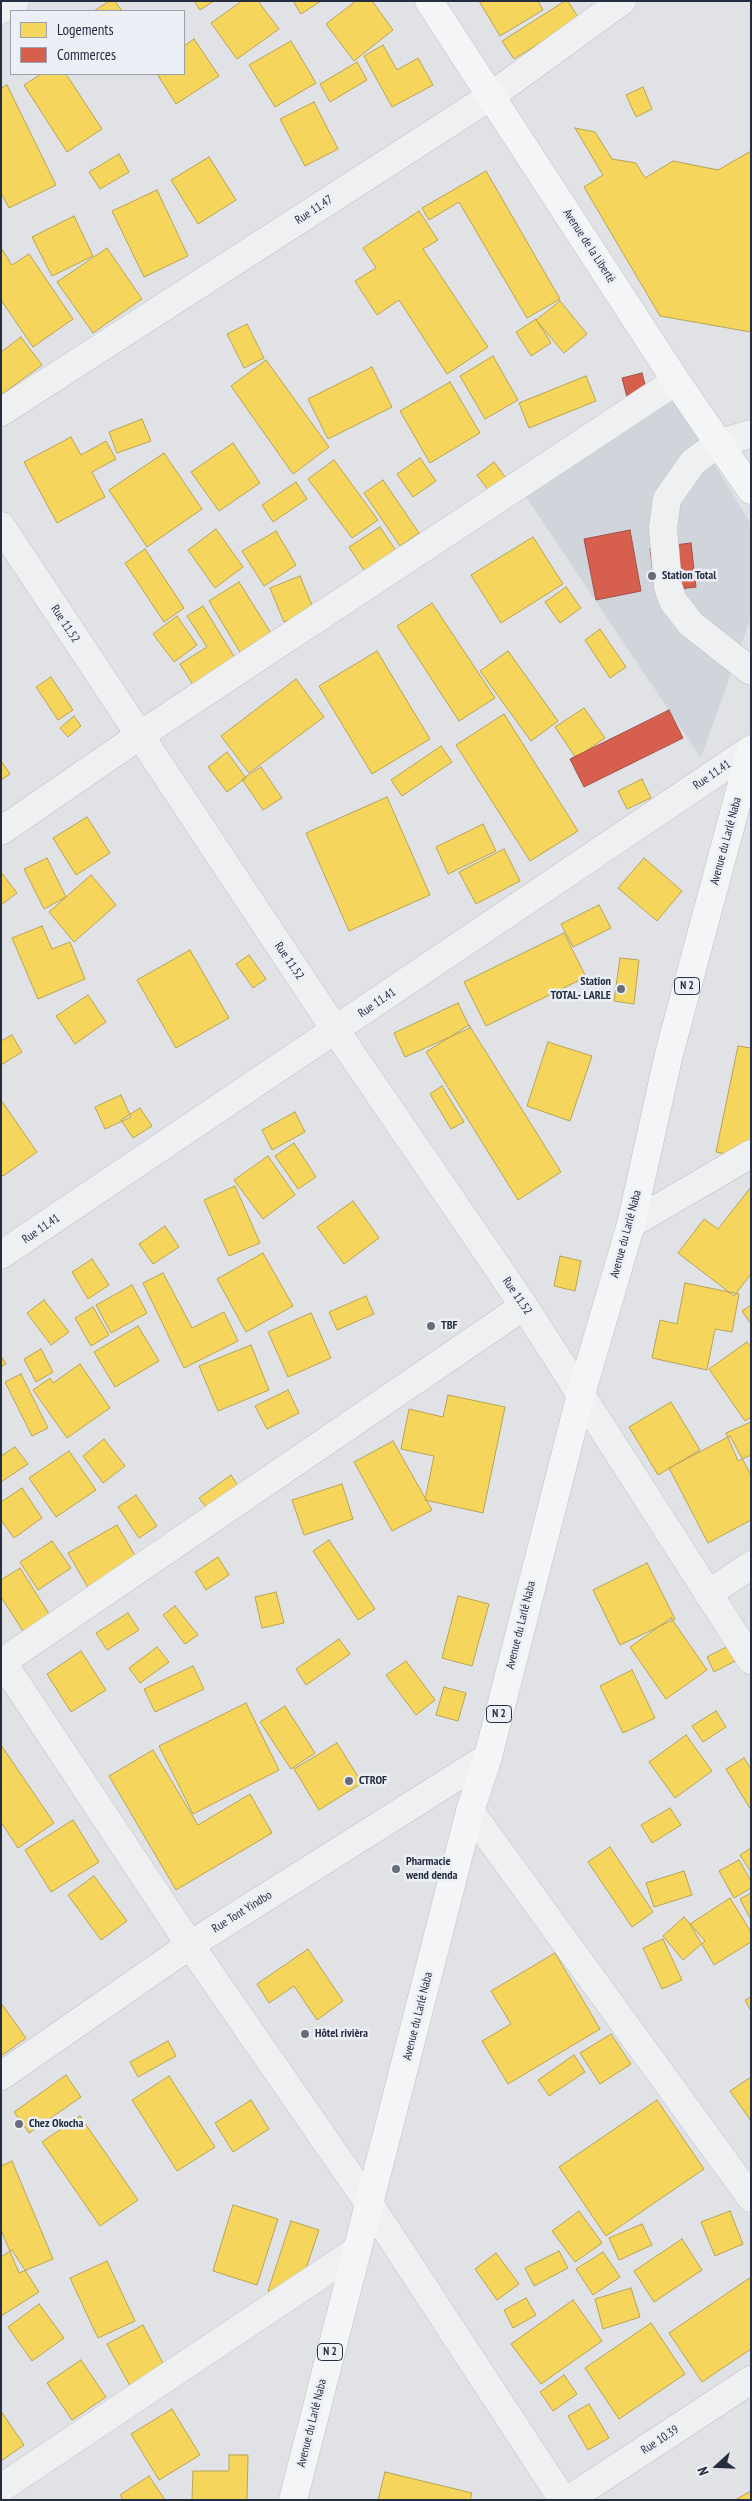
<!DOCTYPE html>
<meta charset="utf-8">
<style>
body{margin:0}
#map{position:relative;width:752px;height:2501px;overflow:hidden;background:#e0e2e5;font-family:"PT Sans Narrow",sans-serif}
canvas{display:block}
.frame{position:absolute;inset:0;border:2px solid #252e40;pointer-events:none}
.legend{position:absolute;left:10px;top:10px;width:175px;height:65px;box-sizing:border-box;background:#ecf0f6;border:1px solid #9ca2ad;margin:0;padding:6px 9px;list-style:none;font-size:15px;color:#252e40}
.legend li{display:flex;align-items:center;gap:10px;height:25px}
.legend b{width:25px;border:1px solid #9ca2ad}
.north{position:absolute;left:692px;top:2441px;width:50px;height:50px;-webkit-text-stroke:4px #ecf0f6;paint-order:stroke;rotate:250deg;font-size:14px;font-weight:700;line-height:20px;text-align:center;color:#252e40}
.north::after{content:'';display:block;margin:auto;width:18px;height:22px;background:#252e40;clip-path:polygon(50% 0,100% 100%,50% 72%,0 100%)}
</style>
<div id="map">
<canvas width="752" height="2501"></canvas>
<div class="frame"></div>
<ul class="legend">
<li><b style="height:14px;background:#f6d55c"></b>Logements</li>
<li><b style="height:14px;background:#d6604d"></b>Commerces</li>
</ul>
<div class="north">N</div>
</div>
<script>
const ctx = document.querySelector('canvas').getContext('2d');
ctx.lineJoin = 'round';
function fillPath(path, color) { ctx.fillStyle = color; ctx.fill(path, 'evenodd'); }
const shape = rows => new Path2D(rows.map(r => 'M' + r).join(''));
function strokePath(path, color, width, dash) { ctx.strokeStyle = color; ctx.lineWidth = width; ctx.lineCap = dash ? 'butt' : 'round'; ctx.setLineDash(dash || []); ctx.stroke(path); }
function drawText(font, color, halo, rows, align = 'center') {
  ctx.font = font + ' "PT Sans Narrow",sans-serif'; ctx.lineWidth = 5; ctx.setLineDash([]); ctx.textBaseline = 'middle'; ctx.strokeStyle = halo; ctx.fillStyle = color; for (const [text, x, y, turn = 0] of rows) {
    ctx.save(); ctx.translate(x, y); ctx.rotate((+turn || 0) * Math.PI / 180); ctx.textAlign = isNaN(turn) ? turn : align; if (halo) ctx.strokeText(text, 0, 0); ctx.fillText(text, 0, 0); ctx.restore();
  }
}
fillPath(shape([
 [670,391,751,524,751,617,701,758,520,488]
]), '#d0d5dc');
const homes = shape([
 [109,1,115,1,122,11,94,11,109,1],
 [194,1,214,1,200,10,194,1],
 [242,1,258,1,279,29,237,59,211,23,242,1],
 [293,1,321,1,301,14,293,1],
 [356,1,372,1,393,30,354,61,326,24,356,1],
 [479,1,538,1,543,10,500,36,479,1],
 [565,1,568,1,579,19,514,59,502,41,565,1],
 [194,39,219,76,176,104,157,74,184,74,184,46,194,39],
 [291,41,316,83,275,107,249,65,291,41],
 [383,45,397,70,418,58,433,85,392,107,364,56,383,45],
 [357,62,367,80,330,102,320,84,357,62],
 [41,74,66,74,102,129,67,152,24,85,41,74],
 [7,85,56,185,9,208,1,193,1,88,7,85],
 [643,87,652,109,636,117,626,95,643,87],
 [314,102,338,149,305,166,280,119,314,102],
 [575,128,595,132,612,159,636,163,645,178,673,161,718,170,751,151,751,332,660,316,584,187,603,175,575,128],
 [119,154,129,172,100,189,89,172,119,154],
 [209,157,236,200,198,224,171,180,209,157],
 [486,171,560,299,527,318,459,202,429,220,422,208,486,171],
 [157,190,188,256,144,277,112,211,157,190],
 [419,211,438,240,423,249,488,347,447,374,399,300,377,315,355,281,376,268,363,248,419,211],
 [74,216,93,256,52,276,32,237,74,216],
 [1,248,12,265,29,254,73,319,33,347,1,300,1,248],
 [107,248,142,299,93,333,57,282,107,248],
 [560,301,587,334,564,353,536,320,560,301],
 [536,319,551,343,531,356,516,332,536,319],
 [247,324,264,358,244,368,227,334,247,324],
 [21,337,42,365,1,395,1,352,21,337],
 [493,356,518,400,485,419,460,376,493,356],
 [266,360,329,447,293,474,231,386,266,360],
 [372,367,392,407,328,439,308,399,372,367],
 [586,376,596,401,529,428,519,403,586,376],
 [450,382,480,433,430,463,400,411,450,382],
 [142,419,151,441,117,453,109,432,142,419],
 [71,437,81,455,106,441,116,459,92,472,105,497,57,523,24,462,71,437],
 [233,443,260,483,219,511,191,472,233,443],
 [164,453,202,509,147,547,109,490,164,453],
 [420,458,436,481,413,497,397,474,420,458],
 [334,460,378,520,352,538,308,479,334,460],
 [494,462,517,493,500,506,477,475,494,462],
 [383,480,419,533,400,546,364,493,383,480],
 [296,482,307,499,273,522,262,505,296,482],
 [380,527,403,561,371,581,349,547,380,527],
 [216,529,243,567,215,588,188,550,216,529],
 [276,531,296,565,264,586,242,551,276,531],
 [533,537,563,584,501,623,471,575,533,537],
 [145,549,184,608,164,622,125,563,145,549],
 [300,576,314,610,284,622,270,588,300,576],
 [239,582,274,638,243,657,209,601,239,582],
 [566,587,581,608,560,623,545,602,566,587],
 [432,603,495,698,459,721,397,626,432,603],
 [203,606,243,671,201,698,180,664,207,647,187,616,203,606],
 [177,616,197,645,174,662,153,634,177,616],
 [600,629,626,667,610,678,585,640,600,629],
 [377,651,430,739,372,774,319,686,377,651],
 [508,651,558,721,531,741,480,671,508,651],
 [51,677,73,710,58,720,36,687,51,677],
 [296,679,324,717,249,773,221,736,296,679],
 [584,708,605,738,576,758,555,727,584,708],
 [504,714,578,831,530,861,456,745,504,714],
 [74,716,81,726,68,737,60,728,74,716],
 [441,746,452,762,402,796,391,780,441,746],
 [227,752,246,778,227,792,208,767,227,752],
 [1,761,10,774,1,780,1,761],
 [261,767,282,798,263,810,242,779,261,767],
 [642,779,651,798,627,809,618,791,642,779],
 [387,797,430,895,349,931,306,833,387,797],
 [87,817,110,853,76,875,53,838,87,817],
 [483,824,496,851,448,874,436,847,483,824],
 [504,849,520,881,476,904,459,872,504,849],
 [47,858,66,897,44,909,24,869,47,858],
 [644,858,682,891,657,921,618,888,644,858],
 [1,872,17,893,1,905,1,872],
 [91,875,116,905,74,942,49,912,91,875],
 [599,905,611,928,573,947,561,924,599,905],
 [42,926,52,949,70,942,85,979,38,999,12,938,42,926],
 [564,933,586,977,486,1026,464,982,564,933],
 [190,950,229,1018,176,1048,137,980,190,950],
 [249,955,266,979,253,988,236,964,249,955],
 [620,958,639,960,634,1004,614,1001,620,958],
 [88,995,106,1022,75,1044,56,1016,88,995],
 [458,1003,470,1028,405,1057,394,1033,458,1003],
 [469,1025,561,1172,518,1200,426,1052,469,1025],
 [12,1035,22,1052,1,1065,1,1041,12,1035],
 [548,1042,592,1056,570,1121,527,1106,548,1042],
 [738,1046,751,1048,751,1159,716,1152,738,1046],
 [442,1086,464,1122,451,1129,430,1094,442,1086],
 [121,1095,131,1117,105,1129,95,1107,121,1095],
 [1,1100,37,1152,3,1176,1,1174,1,1100],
 [140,1108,152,1126,133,1138,121,1120,140,1108],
 [295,1112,305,1132,272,1150,262,1130,295,1112],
 [294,1143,316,1177,298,1189,275,1156,294,1143],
 [268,1156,295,1195,263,1219,234,1180,268,1156],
 [235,1186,260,1243,229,1256,204,1200,235,1186],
 [751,1187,751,1274,734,1296,678,1253,704,1219,718,1229,751,1187],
 [353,1201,379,1238,344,1264,317,1227,353,1201],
 [165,1226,179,1247,153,1264,139,1244,165,1226],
 [263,1253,293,1306,246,1332,217,1279,263,1253],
 [560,1256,581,1261,575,1291,554,1286,560,1256],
 [92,1259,109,1285,88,1299,72,1272,92,1259],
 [163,1273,192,1328,224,1312,238,1341,184,1368,143,1283,163,1273],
 [685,1283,739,1294,732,1332,715,1329,707,1370,652,1358,660,1320,677,1324,685,1283],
 [132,1285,147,1313,111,1333,96,1305,132,1285],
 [366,1296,374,1314,337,1330,329,1312,366,1296],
 [44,1300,69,1332,51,1345,27,1313,44,1300],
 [751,1305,751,1324,742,1311,751,1305],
 [93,1307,109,1335,91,1346,75,1318,93,1307],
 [311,1313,331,1358,288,1377,268,1332,311,1313],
 [138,1326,159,1361,115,1387,94,1352,138,1326],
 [747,1342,751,1347,751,1417,745,1421,709,1369,747,1342],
 [251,1345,269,1390,218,1411,199,1366,251,1345],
 [41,1349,53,1372,36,1382,24,1359,41,1349],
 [1,1356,6,1364,1,1367,1,1356],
 [80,1364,110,1408,67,1438,33,1390,50,1378,53,1383,80,1364],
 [21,1374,48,1428,32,1436,5,1382,21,1374],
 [288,1390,299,1413,267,1429,255,1406,288,1390],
 [448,1395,505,1407,483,1513,425,1500,434,1456,401,1449,409,1409,443,1417,448,1395],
 [671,1402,700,1450,658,1475,629,1427,671,1402],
 [751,1422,751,1455,738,1461,726,1433,751,1422],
 [730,1436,751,1475,751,1520,708,1543,669,1468,730,1436],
 [104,1439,125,1466,103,1483,83,1456,104,1439],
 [393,1441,432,1510,392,1531,354,1462,393,1441],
 [15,1447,28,1464,1,1482,1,1456,15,1447],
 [69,1451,96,1490,56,1517,29,1478,69,1451],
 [231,1475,247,1500,216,1521,199,1498,231,1475],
 [342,1484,353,1519,304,1535,292,1500,342,1484],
 [22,1488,42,1518,14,1538,1,1520,1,1502,22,1488],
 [136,1495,157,1526,139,1538,118,1507,136,1495],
 [117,1525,139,1562,90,1591,68,1553,117,1525],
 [329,1540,375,1609,358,1620,313,1551,329,1540],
 [52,1541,71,1568,38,1590,20,1562,52,1541],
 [218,1557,229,1575,206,1590,195,1572,218,1557],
 [647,1563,675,1619,620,1645,593,1590,647,1563],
 [20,1568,58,1628,32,1645,1,1597,1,1580,20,1568],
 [276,1592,284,1623,262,1628,255,1597,276,1592],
 [458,1596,489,1604,472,1666,442,1658,458,1596],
 [175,1606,198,1635,185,1644,163,1615,175,1606],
 [128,1613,139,1630,107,1650,96,1633,128,1613],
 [671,1618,707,1670,666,1699,630,1647,671,1618],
 [339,1639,350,1654,306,1685,296,1669,339,1639],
 [732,1644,739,1659,714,1672,707,1657,732,1644],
 [157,1647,169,1662,140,1683,129,1668,157,1647],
 [81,1651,106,1690,71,1712,47,1674,81,1651],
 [406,1661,435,1700,416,1715,386,1675,406,1661],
 [193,1666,204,1689,155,1712,144,1689,193,1666],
 [632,1670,655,1718,623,1733,600,1686,632,1670],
 [444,1687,466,1693,458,1721,436,1715,444,1687],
 [246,1703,279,1770,193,1814,159,1746,246,1703],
 [285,1706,315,1753,291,1769,260,1722,285,1706],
 [716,1711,726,1727,703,1742,692,1726,716,1711],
 [686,1735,712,1771,675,1798,649,1762,686,1735],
 [337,1743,362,1783,319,1810,294,1769,337,1743],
 [1,1745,54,1823,18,1848,1,1822,1,1745],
 [153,1750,198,1825,250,1794,272,1833,176,1890,109,1776,153,1750],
 [744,1758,751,1769,751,1810,726,1769,744,1758],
 [670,1808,681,1825,652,1843,641,1825,670,1808],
 [73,1820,99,1862,51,1892,25,1850,73,1820],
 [610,1847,653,1912,632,1927,588,1862,610,1847],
 [751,1848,751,1872,740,1855,751,1848],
 [739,1860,751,1881,751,1888,734,1898,719,1871,739,1860],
 [684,1871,692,1895,654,1907,646,1883,684,1871],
 [94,1876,127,1921,101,1940,68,1895,94,1876],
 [751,1893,751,1920,740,1899,751,1893],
 [730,1898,751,1932,751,1942,714,1965,690,1924,730,1898],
 [684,1917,705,1941,683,1960,663,1936,684,1917],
 [663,1939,682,1980,662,1989,643,1948,663,1939],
 [308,1949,343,2001,317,2020,294,1986,269,2003,257,1984,308,1949],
 [555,1953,600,2029,508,2084,482,2041,511,2024,491,1991,555,1953],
 [751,1997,751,2011,745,2000,751,1997],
 [1,2003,26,2038,1,2056,1,2003],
 [611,2034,631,2064,600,2084,580,2053,611,2034],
 [168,2041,176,2056,138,2077,130,2062,168,2041],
 [574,2055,585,2072,549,2096,538,2080,574,2055],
 [66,2075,81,2097,29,2133,14,2112,66,2075],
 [169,2076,215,2147,177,2171,132,2100,169,2076],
 [751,2077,751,2121,730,2091,751,2077],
 [251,2100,269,2129,233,2152,215,2123,251,2100],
 [657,2100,704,2169,606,2236,559,2167,657,2100],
 [80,2116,138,2200,100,2226,42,2142,80,2116],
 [12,2161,53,2259,19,2273,1,2230,1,2166,12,2161],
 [233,2205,278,2219,257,2285,213,2271,233,2205],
 [579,2211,602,2243,575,2262,552,2231,579,2211],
 [730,2211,743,2244,715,2256,701,2222,730,2211],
 [291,2221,319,2230,295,2301,268,2291,291,2221],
 [642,2224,652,2245,619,2260,609,2238,642,2224],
 [682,2239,702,2270,654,2302,634,2271,682,2239],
 [12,2250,39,2292,1,2316,1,2257,12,2250],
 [559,2251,568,2268,534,2286,525,2268,559,2251],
 [603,2252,620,2277,593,2295,576,2269,603,2252],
 [496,2253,519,2284,497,2300,475,2269,496,2253],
 [107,2261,135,2321,98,2338,70,2278,107,2261],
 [751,2277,751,2349,702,2382,669,2333,751,2277],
 [631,2288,640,2317,603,2329,595,2299,631,2288],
 [526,2298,536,2315,513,2328,504,2310,526,2298],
 [573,2300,602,2341,541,2384,511,2344,573,2300],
 [39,2304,64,2338,32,2361,8,2327,39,2304],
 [651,2323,685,2374,619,2419,585,2368,651,2323],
 [143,2325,165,2367,130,2386,107,2344,143,2325],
 [81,2360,106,2397,72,2420,47,2383,81,2360],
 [564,2375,577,2394,553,2411,540,2392,564,2375],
 [589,2404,609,2438,588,2450,568,2416,589,2404],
 [172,2409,200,2455,159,2480,131,2434,172,2409],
 [1,2411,24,2445,1,2461,1,2411],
 [229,2455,248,2455,247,2500,192,2500,193,2471,229,2471,229,2455],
 [385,2472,472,2493,470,2500,378,2500,385,2472],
 [149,2476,165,2500,123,2500,120,2495,149,2476],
 [751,2491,751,2500,735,2500,751,2491]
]);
fillPath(homes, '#f6d55c');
strokePath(homes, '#b7a354', 1);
const shops = shape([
 [642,373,651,407,631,412,622,378,642,373],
 [630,530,641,591,596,600,584,539,630,530],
 [691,543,696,587,655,592,650,548,691,543],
 [669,710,683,738,584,787,570,759,669,710]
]);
fillPath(shops, '#d6604d');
strokePath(shops, '#a15149', 1);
const minor = shape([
 [1,10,15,1],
 [1,412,491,96,622,1],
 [751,434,719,443,693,462,667,499,663,528,668,587,673,601,691,624,751,671],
 [1,526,336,1031,524,1306,751,1660],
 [1,831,139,736,676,381],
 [631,1224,751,1154],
 [1,1255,751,749],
 [708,1594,751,1565],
 [1,1660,190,1945,370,2205,563,2500],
 [1,1663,524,1306],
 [470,1811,751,2198],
 [1,2076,190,1945,488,1757],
 [1,2488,356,2251],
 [568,2500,751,2380]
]);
const major = shape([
 [429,1,676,381,751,490],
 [293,2500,470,1811,488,1757,581,1394,631,1224,669,1054,751,750]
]);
strokePath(minor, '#bec0c3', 29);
strokePath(major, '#bbbfc3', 29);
strokePath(minor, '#eff0f2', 28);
strokePath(major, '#f4f5f6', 28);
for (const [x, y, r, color] of [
 [652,576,5,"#666d7a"],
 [621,989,5,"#666d7a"],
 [431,1326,5,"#666d7a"],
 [349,1781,5,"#666d7a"],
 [396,1869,5,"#666d7a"],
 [305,2034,5,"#666d7a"],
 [19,2124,5,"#666d7a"]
]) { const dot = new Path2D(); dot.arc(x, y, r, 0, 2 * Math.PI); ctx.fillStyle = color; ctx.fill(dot); strokePath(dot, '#ecf0f6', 2); }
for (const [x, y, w] of [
 [687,986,25],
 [499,1714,25],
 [330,2352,25]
]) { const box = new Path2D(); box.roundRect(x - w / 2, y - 8.5, w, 17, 4); ctx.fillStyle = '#ecf0f6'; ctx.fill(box); strokePath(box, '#252e40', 1); }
drawText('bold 11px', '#252e40', null, [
 ["N 2",687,986],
 ["N 2",499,1714],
 ["N 2",330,2352]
]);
drawText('12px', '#252e40', '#ecf0f6', [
 ["Rue 11.47",314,210,-33],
 ["Avenue de la Liberté",589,246,57],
 ["Rue 11.52",65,624,57],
 ["Rue 11.41",712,775,-34],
 ["Avenue du Larlé Naba",726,841,-75],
 ["Rue 11.52",289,961,56],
 ["Rue 11.41",377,1003,-34],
 ["Rue 11.41",41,1229,-34],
 ["Avenue du Larlé Naba",626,1234,-75],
 ["Rue 11.52",517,1296,56],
 ["Avenue du Larlé Naba",521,1625,-76],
 ["Rue Tont Yindbo",242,1912,-32],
 ["Avenue du Larlé Naba",418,2016,-76],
 ["Avenue du Larlé Naba",312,2423,-76],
 ["Rue 10.39",660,2440,-33]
]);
drawText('bold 12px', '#252e40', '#ecf0f6', [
 ["Station Total",662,576],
 ["Station",611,982,"right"],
 ["TOTAL- LARLE",611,996,"right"],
 ["TBF",441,1326],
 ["CTROF",359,1781],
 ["Pharmacie",406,1862],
 ["wend denda",406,1876],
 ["Hôtel rivièra",315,2034],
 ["Chez Okocha",29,2124]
], 'left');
</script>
